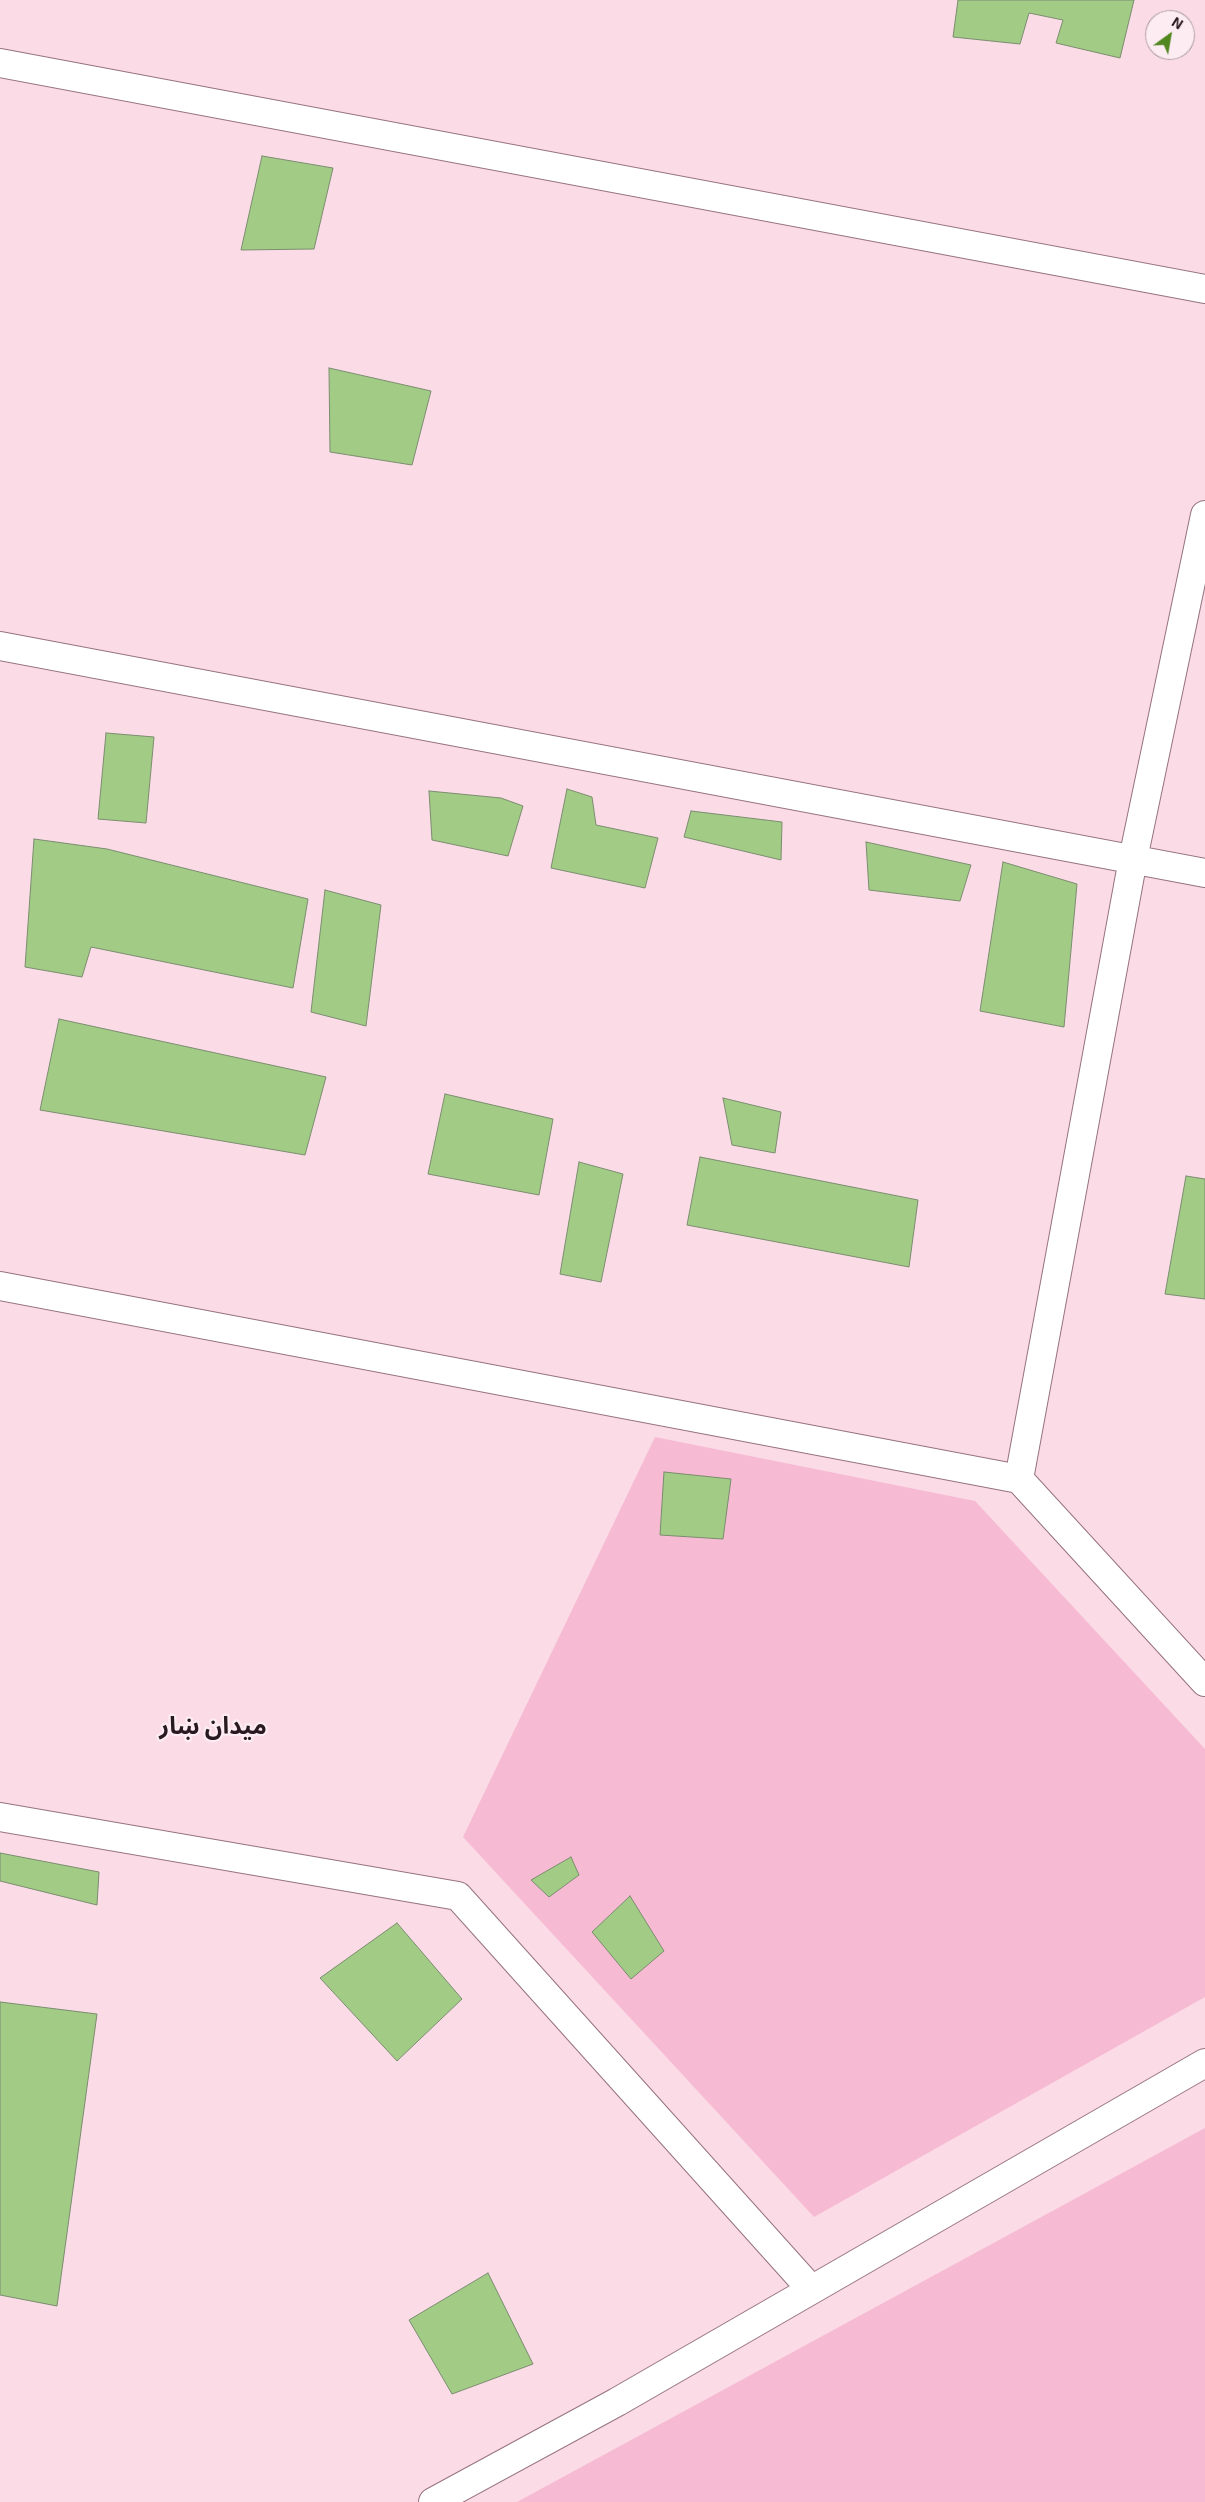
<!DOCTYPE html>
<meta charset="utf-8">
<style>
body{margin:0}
#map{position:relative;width:1205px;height:2502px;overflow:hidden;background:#fbdbe6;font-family:"Exo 2",sans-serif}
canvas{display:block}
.north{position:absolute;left:1145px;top:10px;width:50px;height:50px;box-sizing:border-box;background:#fdedf3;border:1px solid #a8999f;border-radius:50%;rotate:32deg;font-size:14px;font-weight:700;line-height:20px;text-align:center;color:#281a20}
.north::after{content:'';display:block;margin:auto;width:18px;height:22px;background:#52871f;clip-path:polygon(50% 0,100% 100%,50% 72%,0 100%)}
</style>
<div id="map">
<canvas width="1205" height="2502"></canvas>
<div class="north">N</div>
</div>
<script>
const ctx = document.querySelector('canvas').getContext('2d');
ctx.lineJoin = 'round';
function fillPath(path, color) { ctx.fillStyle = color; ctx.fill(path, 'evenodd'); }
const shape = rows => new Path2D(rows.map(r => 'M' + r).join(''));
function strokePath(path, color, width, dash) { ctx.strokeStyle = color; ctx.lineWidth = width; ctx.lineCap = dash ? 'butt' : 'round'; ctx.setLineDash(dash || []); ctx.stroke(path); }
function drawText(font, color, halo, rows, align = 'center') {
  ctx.font = font + ' "Exo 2","Noto Sans Arabic",sans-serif'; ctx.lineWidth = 4.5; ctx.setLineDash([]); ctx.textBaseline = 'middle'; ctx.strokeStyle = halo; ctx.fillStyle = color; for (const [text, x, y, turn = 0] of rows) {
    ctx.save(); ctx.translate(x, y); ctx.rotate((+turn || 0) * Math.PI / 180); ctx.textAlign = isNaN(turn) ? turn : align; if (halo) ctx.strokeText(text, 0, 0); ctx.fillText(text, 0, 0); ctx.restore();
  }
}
fillPath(shape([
 [655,1437,975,1501,1205,1749,1205,1997,814,2217,463,1837],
 [1205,2128,1205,2502,517,2502]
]), '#f6bbd2');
const building = shape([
 [958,0,1134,0,1120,58,1056,43,1063,20,1029,13,1020,44,953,37,958,0],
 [262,156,333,168,314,249,241,250,262,156],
 [329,368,431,391,412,465,330,452,329,368],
 [106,733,154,737,146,823,98,819,106,733],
 [567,789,592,797,596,825,658,838,645,888,551,868,567,789],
 [429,791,501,798,523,806,508,856,432,840,429,791],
 [691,811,782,822,781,860,684,837,691,811],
 [34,839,107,849,308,899,293,988,91,947,82,977,25,967,34,839],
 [866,842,971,865,960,901,869,890,866,842],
 [1003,862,1077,884,1064,1027,980,1011,1003,862],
 [325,890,381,905,366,1026,311,1012,325,890],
 [59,1019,326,1077,305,1155,40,1110,59,1019],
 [445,1094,553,1119,539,1195,428,1174,445,1094],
 [723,1098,781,1112,775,1153,732,1145,723,1098],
 [700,1157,918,1200,909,1267,687,1225,700,1157],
 [579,1162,623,1174,601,1282,560,1274,579,1162],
 [1186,1176,1205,1179,1205,1299,1165,1294,1186,1176],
 [664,1472,731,1479,723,1539,660,1535,664,1472],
 [0,1853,99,1872,97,1905,0,1881,0,1853],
 [571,1857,579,1875,549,1897,531,1880,571,1857],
 [630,1896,664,1951,631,1979,592,1932,630,1896],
 [397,1923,462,1999,397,2061,320,1978,397,1923],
 [0,2002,97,2014,57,2306,0,2295,0,2002],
 [488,2273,533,2364,452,2394,409,2320,488,2273]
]);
fillPath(building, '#a2cb86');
strokePath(building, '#7b8d6f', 1);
const street = shape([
 [0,63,1205,289],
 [0,646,1205,873],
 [0,1286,1019,1479,1205,1682],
 [1019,1479,1133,859,1205,515],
 [0,1817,458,1896,811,2289],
 [433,2502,617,2402,1205,2063]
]);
strokePath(street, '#967380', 30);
strokePath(street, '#fff', 28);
drawText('bold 24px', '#281a20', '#fdedf3', [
 ["میدان ښار",213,1726]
]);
</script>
